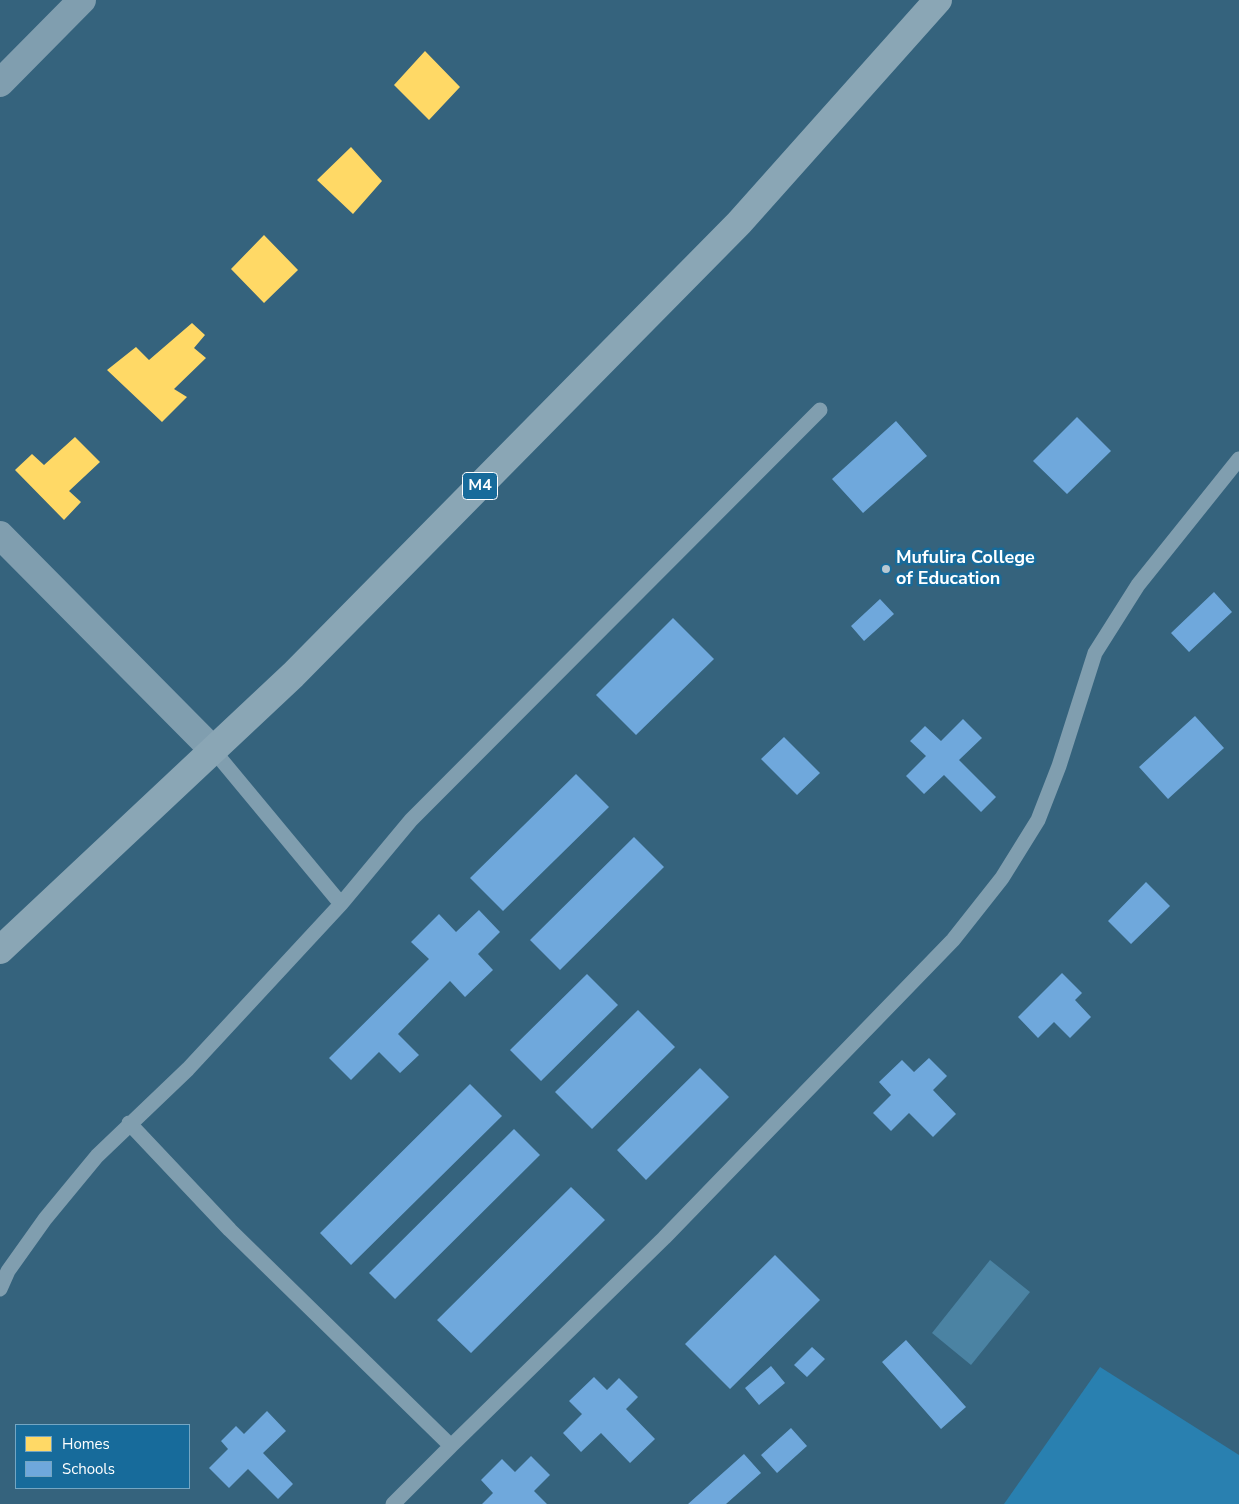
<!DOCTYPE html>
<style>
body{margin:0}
#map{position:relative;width:1239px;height:1504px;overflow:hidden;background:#35637d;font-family:"Nunito Sans",sans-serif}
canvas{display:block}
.legend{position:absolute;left:15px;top:1424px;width:175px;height:65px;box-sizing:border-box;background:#176b9b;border:1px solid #74a6c3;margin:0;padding:6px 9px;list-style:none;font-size:15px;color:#fff}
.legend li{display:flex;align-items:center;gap:10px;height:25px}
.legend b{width:25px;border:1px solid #74a6c3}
</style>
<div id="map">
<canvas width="1239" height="1504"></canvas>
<ul class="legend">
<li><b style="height:14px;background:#ffd966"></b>Homes</li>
<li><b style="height:14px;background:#6fa8dc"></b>Schools</li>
</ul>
</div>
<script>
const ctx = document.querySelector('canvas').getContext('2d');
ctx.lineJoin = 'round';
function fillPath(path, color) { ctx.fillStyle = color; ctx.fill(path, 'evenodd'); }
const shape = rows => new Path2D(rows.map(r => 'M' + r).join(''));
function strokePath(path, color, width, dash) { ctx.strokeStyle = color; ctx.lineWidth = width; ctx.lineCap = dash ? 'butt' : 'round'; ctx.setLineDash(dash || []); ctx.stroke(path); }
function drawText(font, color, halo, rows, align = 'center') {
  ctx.font = font + ' "Nunito Sans",sans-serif'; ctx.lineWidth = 5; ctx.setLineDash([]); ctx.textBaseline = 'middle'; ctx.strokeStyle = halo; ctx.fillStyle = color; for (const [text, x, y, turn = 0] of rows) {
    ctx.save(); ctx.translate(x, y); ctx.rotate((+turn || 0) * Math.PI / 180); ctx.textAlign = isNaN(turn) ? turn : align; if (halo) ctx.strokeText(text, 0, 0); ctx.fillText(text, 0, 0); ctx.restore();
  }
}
fillPath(shape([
 [1100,1367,1239,1455,1239,1504,1004,1504]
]), '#2980b0');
fillPath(shape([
 [990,1260,1030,1292,971,1365,932,1333]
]), '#4b83a3');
fillPath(shape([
 [425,51,460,87,429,120,394,85],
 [351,147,382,181,353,214,317,180],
 [264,235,298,270,264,303,231,269],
 [192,323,205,335,194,348,206,358,174,389,187,397,162,422,107,370,136,347,149,360],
 [75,437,100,462,69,491,81,502,64,520,15,470,32,454,44,465]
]), '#ffd966');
fillPath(shape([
 [1077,417,1111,451,1067,494,1033,461],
 [896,421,927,456,863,513,832,479],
 [1214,592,1232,612,1189,652,1171,633],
 [880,599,894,614,864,641,851,626],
 [673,618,714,659,636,735,596,695],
 [1195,716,1224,748,1168,799,1139,767],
 [963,719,982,738,959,760,996,797,981,812,944,775,924,794,906,776,926,756,910,741,925,726,941,741],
 [784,737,820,773,797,795,761,759],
 [576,774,609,807,503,911,470,878],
 [634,837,664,867,560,970,530,940],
 [1146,882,1170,906,1131,944,1108,921],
 [479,910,500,932,478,954,493,970,465,997,450,981,398,1034,419,1055,400,1073,379,1052,351,1080,329,1058,429,959,411,942,439,914,456,932],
 [1062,973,1082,993,1075,1000,1091,1017,1070,1038,1054,1022,1038,1038,1018,1017],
 [587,974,618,1005,541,1081,510,1050],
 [638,1010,675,1047,592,1129,555,1092],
 [929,1058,947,1076,933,1090,956,1114,933,1137,909,1113,891,1131,873,1113,891,1095,879,1082,902,1060,914,1072],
 [700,1068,729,1097,646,1180,617,1150],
 [470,1084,502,1116,351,1265,320,1233],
 [514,1129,540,1155,395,1299,369,1273],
 [571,1187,605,1220,471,1353,437,1320],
 [775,1255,820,1300,730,1389,685,1344],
 [906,1340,966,1407,941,1429,882,1362],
 [812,1347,825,1359,807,1377,794,1365],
 [771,1366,785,1383,759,1405,745,1388],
 [594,1377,607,1390,619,1378,638,1397,626,1409,655,1439,630,1463,601,1433,581,1452,563,1433,582,1414,569,1401],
 [267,1411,286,1431,263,1453,293,1484,278,1499,248,1469,229,1488,209,1468,228,1449,221,1441,236,1426,244,1434],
 [791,1428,807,1446,777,1473,761,1455],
 [744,1454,761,1473,726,1504,688,1504],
 [531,1456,550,1475,534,1491,547,1504,482,1504,493,1493,481,1480,502,1459,515,1472]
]), '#6fa8dc');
strokePath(shape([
 [341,904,411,820,820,410],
 [129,1123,230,1230,451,1446,664,1238,953,940,1002,878,1038,820,1059,766,1095,653,1138,585,1239,459],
 [0,1289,8,1271,45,1219,97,1156,188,1069,341,904,214,751],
 [393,1504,451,1446]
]), '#809eaf', 15);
strokePath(shape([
 [0,83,82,0],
 [0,535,214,751]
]), '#809eaf', 28);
strokePath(shape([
 [0,950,293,675,739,223,938,0]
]), '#8aa6b5', 28);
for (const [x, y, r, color] of [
 [886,569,5,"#b8c8d2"]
]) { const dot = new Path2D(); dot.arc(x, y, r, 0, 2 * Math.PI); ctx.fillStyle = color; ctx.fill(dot); strokePath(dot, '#176b9b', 2); }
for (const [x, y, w] of [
 [480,486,35]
]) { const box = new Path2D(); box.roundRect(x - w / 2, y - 13.5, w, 27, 4); ctx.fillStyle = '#176b9b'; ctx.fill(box); strokePath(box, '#fff', 1); }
drawText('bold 16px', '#fff', null, [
 ["M4",480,486]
]);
drawText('bold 18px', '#fff', '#176b9b', [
 ["Mufulira College",896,559],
 ["of Education",896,580]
], 'left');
</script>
